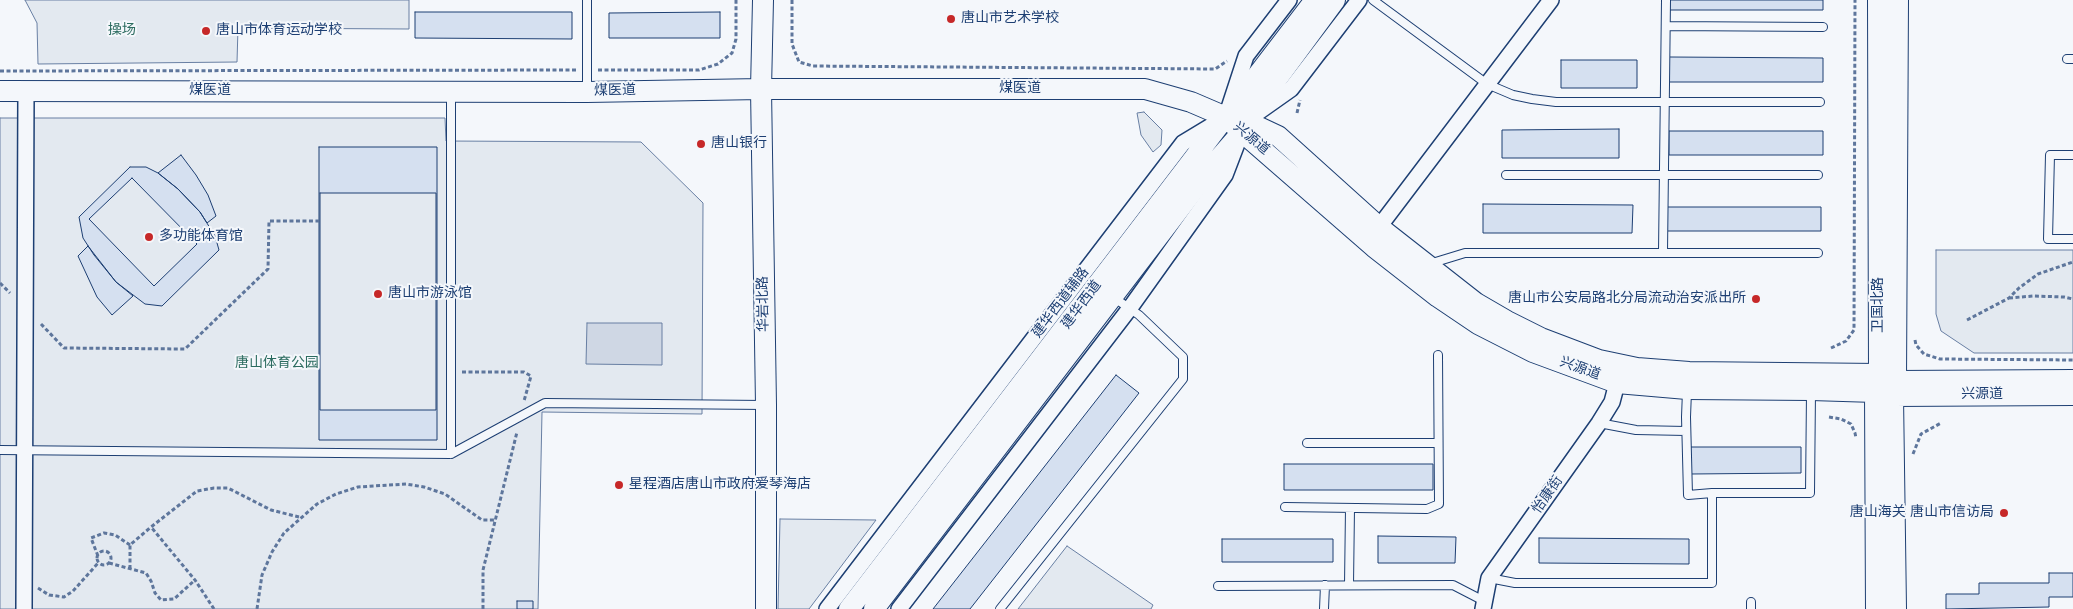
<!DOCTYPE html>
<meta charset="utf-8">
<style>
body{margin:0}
canvas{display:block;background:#f4f7fb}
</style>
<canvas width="2073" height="609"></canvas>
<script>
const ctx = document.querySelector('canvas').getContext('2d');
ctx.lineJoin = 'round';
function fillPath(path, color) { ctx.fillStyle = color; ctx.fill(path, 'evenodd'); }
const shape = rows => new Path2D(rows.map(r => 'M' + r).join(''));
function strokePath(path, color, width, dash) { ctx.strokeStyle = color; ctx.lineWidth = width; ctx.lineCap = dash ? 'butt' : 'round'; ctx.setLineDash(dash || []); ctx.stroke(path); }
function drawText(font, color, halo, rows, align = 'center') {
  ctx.font = font + ' Jost,"Noto Sans SC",sans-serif'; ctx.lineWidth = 4; ctx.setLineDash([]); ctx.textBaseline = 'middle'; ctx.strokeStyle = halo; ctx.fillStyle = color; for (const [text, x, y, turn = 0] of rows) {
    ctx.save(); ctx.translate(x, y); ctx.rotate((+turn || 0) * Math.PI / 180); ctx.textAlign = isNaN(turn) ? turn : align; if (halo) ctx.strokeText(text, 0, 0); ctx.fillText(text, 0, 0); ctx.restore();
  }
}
const green = shape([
 [25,0,409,0,409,29,238,28,237,62,38,64,37,23,25,0],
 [1144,112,1162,130,1161,145,1153,152,1141,135,1137,113,1144,112],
 [0,118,445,118,446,141,641,142,703,203,702,414,542,412,538,609,0,609,0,118],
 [1936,250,2073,250,2073,353,1974,353,1941,331,1936,314,1936,250],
 [780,519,876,520,809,609,778,609,780,519],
 [1067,546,1153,605,1151,609,1018,609,1067,546]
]);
fillPath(green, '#e3e9f0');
strokePath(green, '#687fa3', 1);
const water = shape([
 [587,323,662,323,662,365,586,364,587,323]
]);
fillPath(water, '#cfd7e4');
strokePath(water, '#687fa3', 1);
const building = shape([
 [1669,0,1823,0,1823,10,1669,10,1669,0],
 [415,12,572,12,572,39,415,38,415,12],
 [720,12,720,38,609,38,609,13,720,12],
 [1669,57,1823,58,1823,82,1669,82,1669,57],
 [1561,60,1637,60,1637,88,1561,88,1561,60],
 [1619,129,1619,158,1502,158,1502,130,1619,129],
 [1669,131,1823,131,1823,155,1669,155,1669,131],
 [319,147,437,147,437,440,319,440,319,147],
 [181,155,196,175,208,195,216,216,207,223,200,212,178,189,158,173,181,155],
 [130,167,146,167,158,173,178,189,200,212,215,236,219,250,162,306,145,304,116,282,94,255,83,238,79,217,130,167],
 [132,178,197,244,154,286,89,219,132,178],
 [320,193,436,193,436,410,320,410,320,193],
 [1483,204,1633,205,1632,233,1483,233,1483,204],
 [1667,207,1821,207,1821,231,1667,231,1667,207],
 [88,246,116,282,133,296,112,315,97,297,78,256,88,246],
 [1116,375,1139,393,970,609,933,609,1116,375],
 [1690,447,1801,447,1801,473,1691,474,1690,447],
 [1284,464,1433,464,1433,490,1284,490,1284,464],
 [1378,536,1456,537,1455,563,1378,563,1378,536],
 [1539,538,1689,539,1689,564,1539,563,1539,538],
 [1222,539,1333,539,1333,562,1222,562,1222,539],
 [2049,573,2073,573,2073,597,2049,597,2049,607,1946,609,1946,594,1979,594,1979,583,2049,583,2049,573],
 [517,601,533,601,533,609,517,609,517,601]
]);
fillPath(building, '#d5e0f0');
strokePath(building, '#1d3f73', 1);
const lane = shape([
 [1373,0,1487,84,1513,95,1532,99,1556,102,1820,102],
 [1666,26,1823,27],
 [2067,59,2073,59],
 [587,90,587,0],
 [2073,155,2050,155,2048,239,2073,239],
 [1506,175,1818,175],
 [1663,252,1666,0],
 [1429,264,1465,253,1818,253],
 [1687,391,1686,417,1688,495,1712,493],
 [1599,423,1636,430,1686,431],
 [1307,443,1438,443],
 [0,450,451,454,451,93],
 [451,454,545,403,766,405],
 [1285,507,1427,509,1439,504,1438,355],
 [1489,578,1515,583,1712,583,1712,493,1810,493,1811,392],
 [1349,585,1350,508],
 [1218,586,1453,585,1484,601],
 [1751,602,1751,609],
 [1000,609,1183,379,1183,357,1139,315,1113,297],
 [1324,609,1325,585]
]);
const street = shape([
 [1257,113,1291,89,1359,0],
 [1379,227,1551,0],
 [24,609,26,91],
 [827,609,1183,143,1226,117,1246,56,1289,0],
 [899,609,1130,308,1225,175,1238,141],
 [1483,609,1489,578,1599,423,1612,402,1617,383]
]);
const secondary = shape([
 [763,0,761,89,766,405,766,609],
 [0,91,587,92,761,89,1145,89,1191,102,1226,117,1246,121,1278,136,1379,227,1476,303,1507,321,1541,338,1599,360,1637,368,1689,372,1879,374,1896,381,2073,380],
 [1227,119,1374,247,1438,297,1478,324,1533,352,1617,383,1687,389,1811,390,1875,392,1893,396,2073,395],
 [849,609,1315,0],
 [874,609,1213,165,1241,133,1246,121,1335,0],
 [1876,609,1875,392,1879,374,1878,0],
 [1896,609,1893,396,1896,381,1898,0]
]);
strokePath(lane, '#1d3f73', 10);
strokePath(street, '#1d3f73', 18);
strokePath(secondary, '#1d3f73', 22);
strokePath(shape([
 [792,0,792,44,799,62,813,66,1215,69,1227,61],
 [598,70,699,70,718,64,732,53,736,39,736,0],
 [0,71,577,70],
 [1297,113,1300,100],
 [0,283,10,293],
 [2009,298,2033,296,2064,297,2073,299],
 [1967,320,2009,298,2019,288,2038,274,2073,262],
 [41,324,64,348,185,349,268,269,269,221,319,221],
 [1915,340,1916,345,1924,354,1940,359,2073,360],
 [1831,348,1846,341,1854,330,1855,0],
 [462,372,524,372,531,376,524,401],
 [1829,417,1841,419,1851,424,1855,433,1856,438],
 [1913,454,1921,434,1941,423],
 '97 558a7 7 0 1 1 14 0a7 7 0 1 1-14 0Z',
 [98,556,91,538,104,533,115,535,130,545],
 [109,563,146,573,151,581,155,593,161,600,174,599,195,580],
 [130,569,130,545,151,527],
 [38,588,49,595,64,597,73,591,99,562],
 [214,609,195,580,151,527,197,491,214,488,228,488,271,510,299,517],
 [257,609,262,575,272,552,284,533,317,504,336,494,358,487,406,484,424,487,445,494,482,520,495,520],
 [483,609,483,570,517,432]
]), '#5e769c', 3, [4, 2.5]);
strokePath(lane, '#f4f7fb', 8);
strokePath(street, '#f4f7fb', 15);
strokePath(secondary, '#f4f7fb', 20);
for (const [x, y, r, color] of [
 [951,19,5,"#c62828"],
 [206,31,5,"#c62828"],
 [701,144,5,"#c62828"],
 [149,237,5,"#c62828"],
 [378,294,5,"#c62828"],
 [1756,299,5,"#c62828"],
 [619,485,5,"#c62828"],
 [2004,513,5,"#c62828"]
]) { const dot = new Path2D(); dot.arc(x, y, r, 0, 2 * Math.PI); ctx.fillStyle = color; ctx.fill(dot); strokePath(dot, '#f4f7fb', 2); }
drawText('14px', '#1d3f73', '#f4f7fb', [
 ["唐山市艺术学校",961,19],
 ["唐山市体育运动学校",216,31],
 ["唐山银行",711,144],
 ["多功能体育馆",159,237],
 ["唐山市游泳馆",388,294],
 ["唐山市公安局路北分局流动治安派出所",1746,299,"right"],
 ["星程酒店唐山市政府爱琴海店",629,485],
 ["唐山海关 唐山市信访局",1994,513,"right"]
], 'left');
drawText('14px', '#2c6c60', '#f4f7fb', [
 ["操场",122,31],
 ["唐山体育公园",277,364]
]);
drawText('14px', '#1d3f73', '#f4f7fb', [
 ["煤医道",1020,89],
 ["煤医道",210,91],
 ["煤医道",615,91,-1],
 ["兴源道",1251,139,40],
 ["建华西道辅路",1061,303,-53],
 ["华岩北路",764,304,-91],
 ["建华西道",1082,305,-53],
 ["卫国北路",1879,305,-90],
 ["兴源道",1580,369,20],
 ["兴源道",1982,395],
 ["怡康街",1548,495,-55]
]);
</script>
